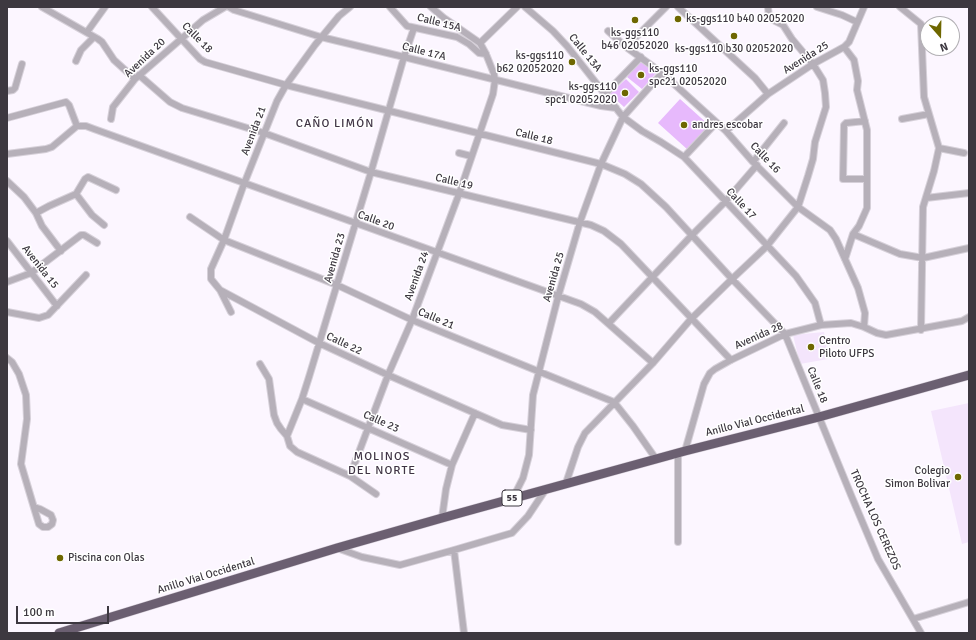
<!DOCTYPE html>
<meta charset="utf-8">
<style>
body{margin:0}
#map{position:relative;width:976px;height:640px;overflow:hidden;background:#fcf6ff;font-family:Signika,sans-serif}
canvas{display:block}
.frame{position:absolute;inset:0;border:8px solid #3d3840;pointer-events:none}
.north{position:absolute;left:920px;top:16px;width:40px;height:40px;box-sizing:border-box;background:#fff;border:1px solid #b1afb3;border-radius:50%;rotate:160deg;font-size:11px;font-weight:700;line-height:16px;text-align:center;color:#3d3840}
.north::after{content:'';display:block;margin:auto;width:14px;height:18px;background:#6e6700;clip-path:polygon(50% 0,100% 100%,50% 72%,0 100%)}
.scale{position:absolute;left:16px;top:606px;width:93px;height:18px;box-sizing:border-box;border:2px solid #3d3840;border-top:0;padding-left:5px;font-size:12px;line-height:14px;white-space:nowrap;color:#3d3840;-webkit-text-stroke:3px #fff;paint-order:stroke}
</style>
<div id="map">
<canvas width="976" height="640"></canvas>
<div class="frame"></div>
<div class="north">N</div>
<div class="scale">100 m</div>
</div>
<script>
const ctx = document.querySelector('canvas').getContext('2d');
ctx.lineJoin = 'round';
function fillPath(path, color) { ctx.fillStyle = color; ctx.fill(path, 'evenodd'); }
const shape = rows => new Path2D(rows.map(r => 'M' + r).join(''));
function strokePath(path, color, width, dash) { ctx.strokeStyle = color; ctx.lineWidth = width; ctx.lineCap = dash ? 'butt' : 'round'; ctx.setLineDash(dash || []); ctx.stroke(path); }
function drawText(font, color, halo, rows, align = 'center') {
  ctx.font = font + ' Signika,sans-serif'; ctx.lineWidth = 3; ctx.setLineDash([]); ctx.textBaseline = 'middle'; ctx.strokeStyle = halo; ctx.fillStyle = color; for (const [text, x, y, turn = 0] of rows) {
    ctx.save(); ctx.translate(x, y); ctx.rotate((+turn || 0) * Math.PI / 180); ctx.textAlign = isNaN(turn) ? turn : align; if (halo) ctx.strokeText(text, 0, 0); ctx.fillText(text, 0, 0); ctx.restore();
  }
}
fillPath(shape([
 [824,332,828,359,800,364,793,335],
 [969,403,969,542,962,544,931,411]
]), '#f4e5fc');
fillPath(shape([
 [640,61,656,73,642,89,627,77],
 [626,79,639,92,624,107,610,94],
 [680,99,710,126,688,150,658,123]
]), '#e7b9fc');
const minor = shape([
 [42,7,98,39,102,42,114,60,135,79],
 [152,7,200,59,205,62,286,85,601,164,625,174,641,184,666,207,732,279,785,334,851,495,878,559,921,633],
 [229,7,234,10,321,37,404,57,601,106,616,108],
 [350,7,339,16,315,45,286,85,277,101,244,184,224,240,211,269,211,279,220,290,319,343,388,375,502,425,531,430],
 [390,7,407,26,457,37,469,44,479,53,486,54],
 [525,7,553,31,567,46,623,117,642,131,661,142,684,157,796,276,815,303,821,325],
 [678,7,755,78,768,94],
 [817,7,842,15,857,22],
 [900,7,921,24,924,97,939,148,934,171,923,207,921,330],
 [608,31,626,47,662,73,726,131,753,162,798,207,830,230,836,239,858,288,865,313,864,327],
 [87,32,105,7],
 [480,43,517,7],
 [626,47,666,7],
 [844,47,854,60,858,81,857,90,867,130,867,208,859,226,853,234,845,259],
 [76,61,81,50,94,37],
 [139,75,170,102,182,108,264,133,371,172,591,225,604,231,621,244,731,360],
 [7,91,13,90,15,88,22,64],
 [605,94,641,57],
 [7,118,66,102,69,105,77,126],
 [111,119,113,107,135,79,203,20,225,7],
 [902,119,929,114],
 [865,121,846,123,844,125,843,179,866,179],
 [77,126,86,126,94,129,581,304,595,312,653,363],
 [726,131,768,94,813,64,844,47,849,42,864,7],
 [939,148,964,153],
 [459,153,471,156],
 [7,154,46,149,52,147,77,126],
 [684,157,716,123],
 [753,162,784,123],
 [7,181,24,197,36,213,42,226,61,251],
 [76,194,92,215,104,225],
 [926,198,969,193],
 [36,213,49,206,76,194,85,179,88,177,116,190],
 [190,217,224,240,337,285,412,320,614,402,633,426,656,459],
 [853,234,900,254,923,258,969,248],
 [7,241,57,306],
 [7,282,31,273,81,235,84,235,97,243],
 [220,290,231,312],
 [7,312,39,318,48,315,86,275],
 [609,323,692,235,725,202,757,165],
 [7,358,12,362,19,374,26,395,27,419,21,464,35,511,39,524,43,527,48,527,52,524,53,520,51,515,40,509,34,507],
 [260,364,269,379,274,415,277,423,281,429,287,436],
 [302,399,452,465],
 [685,451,704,384,710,373,715,369,731,360,785,334,821,325,851,323,864,327,877,333,886,335,962,321,969,317],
 [350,476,388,375,412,320,459,194,493,94,495,80,494,74,486,54,480,43,444,18,431,7],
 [566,483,578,447,585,433,653,363,691,319,732,279,767,246,798,207,808,176,813,159,815,142,826,107,825,93,823,80,813,64,792,39,783,25,769,18,768,7],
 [376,494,350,476,297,452,290,446,287,436,302,399,309,377,371,172,404,57,414,28],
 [509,498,516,492,523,478,529,455,533,395,558,297,580,222,601,164,623,117,662,73],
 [442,518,446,489,452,465,475,413],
 [678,542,678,453],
 [337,548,362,557,400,565,454,550,512,533,528,516,546,489],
 [454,550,464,633],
 [913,619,969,602]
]);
const highway = shape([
 [59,633,337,548,442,518,685,451,819,417,969,375]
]);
strokePath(minor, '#d6d0d9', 8);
strokePath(highway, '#d6d0d9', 10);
strokePath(minor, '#b6b0b9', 6);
strokePath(highway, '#6b5f71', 9);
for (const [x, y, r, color] of [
 [678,19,4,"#6e6700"],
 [635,20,4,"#6e6700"],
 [734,36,4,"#6e6700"],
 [572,62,4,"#6e6700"],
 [641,75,4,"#6e6700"],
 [625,93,4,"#6e6700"],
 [684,125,4,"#6e6700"],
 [811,347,4,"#6e6700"],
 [958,477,4,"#6e6700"],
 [60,558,4,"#6e6700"]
]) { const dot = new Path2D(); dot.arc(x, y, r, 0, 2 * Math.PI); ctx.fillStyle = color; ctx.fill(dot); strokePath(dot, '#fff', 1.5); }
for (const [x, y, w] of [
 [512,498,20]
]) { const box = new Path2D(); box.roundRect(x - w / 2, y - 8, w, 16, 3); ctx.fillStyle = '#fff'; ctx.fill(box); strokePath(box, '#3d3840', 1); }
drawText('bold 10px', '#3d3840', null, [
 ["55",512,498]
]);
drawText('11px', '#3d3840', '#fff', [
 ["ks-ggs110 b40 02052020",686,19],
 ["ks-ggs110",635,33,"center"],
 ["b46 02052020",635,46,"center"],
 ["ks-ggs110 b30 02052020",734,49,"center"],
 ["ks-ggs110",564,56,"right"],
 ["b62 02052020",564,69,"right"],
 ["ks-ggs110",649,69],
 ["spc21 02052020",649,82],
 ["ks-ggs110",617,87,"right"],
 ["spc1 02052020",617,100,"right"],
 ["andres escobar",692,125],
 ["Centro",819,341],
 ["Piloto UFPS",819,354],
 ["Colegio",950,471,"right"],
 ["Simon Bolivar",950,484,"right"],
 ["Piscina con Olas",68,558]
], 'left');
drawText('11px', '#3d3840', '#fff', [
 ["Calle 15A",439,23,14],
 ["Calle 18",197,38,45],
 ["Calle 17A",424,52,14],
 ["Calle 13A",585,53,51],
 ["Avenida 20",145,58,-43],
 ["Avenida 25",806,58,-32],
 ["Avenida 21",254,131,-69],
 ["Calle 18",534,137,14],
 ["Calle 16",765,158,46],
 ["Calle 19",454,182,13],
 ["Calle 17",741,204,47],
 ["Calle 20",376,221,20],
 ["Avenida 23",335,258,-74],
 ["Avenida 15",40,267,52],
 ["Avenida 24",417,276,-70],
 ["Avenida 25",554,277,-74],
 ["Calle 21",436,319,23],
 ["Avenida 28",759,336,-24],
 ["Calle 22",344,344,25],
 ["Calle 18",817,385,68],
 ["Anillo Vial Occidental",755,421,-14],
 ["Calle 23",381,422,24],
 ["TROCHA LOS CEREZOS",875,520,66],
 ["Anillo Vial Occidental",206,576,-17]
]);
ctx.letterSpacing = '1px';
drawText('12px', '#3f3344', '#fff', [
 ["CAÑO LIMÓN",335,124],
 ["MOLINOS",382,457],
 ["DEL NORTE",382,471]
]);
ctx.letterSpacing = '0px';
</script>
